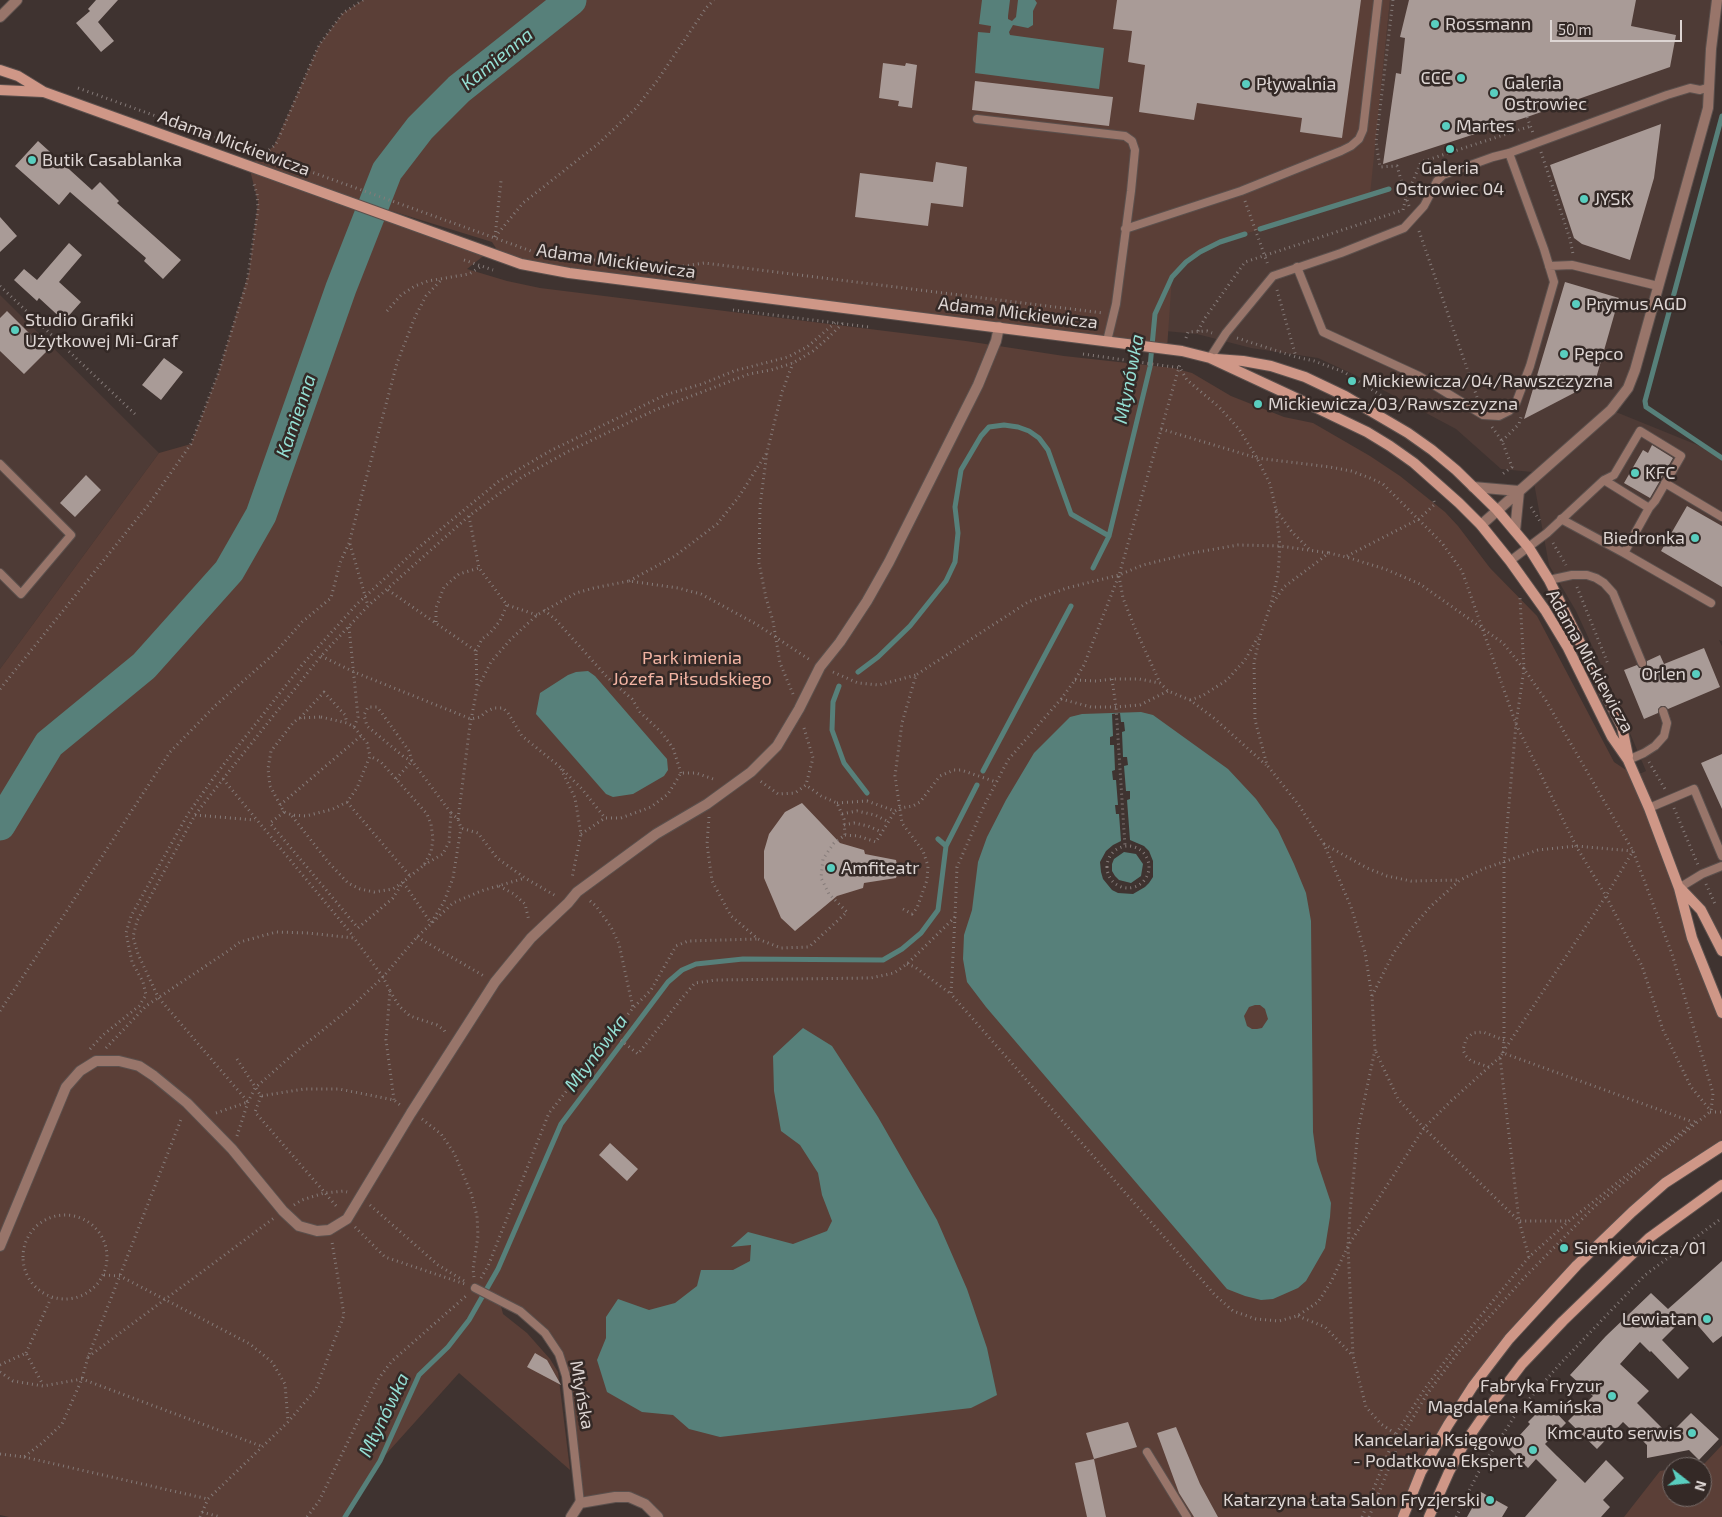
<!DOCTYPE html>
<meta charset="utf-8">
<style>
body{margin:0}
#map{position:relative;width:1722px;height:1517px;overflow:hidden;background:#3f3330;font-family:"Exo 2",sans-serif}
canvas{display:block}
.north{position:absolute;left:1662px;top:1457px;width:50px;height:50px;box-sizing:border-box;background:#342926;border:1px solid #786e6b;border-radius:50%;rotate:106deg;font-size:14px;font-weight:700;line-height:20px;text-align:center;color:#ddd5d3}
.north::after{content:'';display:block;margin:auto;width:18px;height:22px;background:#59cebf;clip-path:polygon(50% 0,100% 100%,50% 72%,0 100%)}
.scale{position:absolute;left:1550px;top:20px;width:132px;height:22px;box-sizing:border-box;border:2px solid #ddd5d3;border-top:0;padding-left:6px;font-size:15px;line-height:18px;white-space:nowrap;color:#ddd5d3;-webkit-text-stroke:4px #342926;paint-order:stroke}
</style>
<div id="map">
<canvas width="1722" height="1517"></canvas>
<div class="north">N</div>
<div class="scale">50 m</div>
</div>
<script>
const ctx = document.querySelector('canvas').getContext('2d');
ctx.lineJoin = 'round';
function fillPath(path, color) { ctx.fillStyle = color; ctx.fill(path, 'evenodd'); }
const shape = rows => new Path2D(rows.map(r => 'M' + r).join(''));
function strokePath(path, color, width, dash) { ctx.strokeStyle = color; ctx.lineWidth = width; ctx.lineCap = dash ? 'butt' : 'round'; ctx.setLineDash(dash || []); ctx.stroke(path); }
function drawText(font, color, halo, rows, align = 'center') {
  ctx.font = font + ' "Exo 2",sans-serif'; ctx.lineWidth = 5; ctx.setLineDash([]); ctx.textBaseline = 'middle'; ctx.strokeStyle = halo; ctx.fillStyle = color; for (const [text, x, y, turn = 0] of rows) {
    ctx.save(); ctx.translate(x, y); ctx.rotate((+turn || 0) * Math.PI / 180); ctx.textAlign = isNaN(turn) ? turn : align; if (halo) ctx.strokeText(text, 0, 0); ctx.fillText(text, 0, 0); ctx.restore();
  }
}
fillPath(shape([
 [1390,0,1717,0,1710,87,1635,370,1611,410,1722,455,1722,641,1719,640,1722,646,1722,951,1701,910,1679,888,1635,776,1646,771,1602,667,1576,611,1549,565,1532,472,1501,469,1456,429,1355,375,1318,358,1251,348,1197,334,1165,331,1172,277,1186,262,1200,252,1220,242,1369,195],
 [0,295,159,453,0,669]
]), '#4e3b36');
fillPath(shape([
 [363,0,1390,0,1370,195,1220,242,1200,252,1186,262,1172,277,1167,349,569,273,503,259,492,242,288,179,487,253,467,269,507,281,540,288,966,341,1064,356,1173,368,1192,373,1231,396,1284,417,1313,423,1370,456,1400,476,1445,512,1458,526,1490,568,1537,616,1614,762,1635,776,1722,1013,1722,1139,1719,1148,1665,1183,1509,1339,1448,1425,1403,1517,658,1517,629,1497,580,1503,566,1376,545,1333,500,1302,503,1314,527,1333,550,1359,558,1372,570,1470,459,1373,380,1461,345,1517,9,1517,0,1515,0,669,159,453,191,444,218,374,249,272,258,202,249,166,274,146,319,45,343,13],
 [1722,1445,1722,1517,1624,1517,1660,1471,1672,1469,1672,1497,1702,1497,1702,1467,1682,1467,1705,1463]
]), '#5b3f37');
fillPath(shape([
 [982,0,1010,0,1008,16,1008,19,1012,21,1016,17,1018,0,1035,0,1037,3,1033,11,1033,25,1028,28,1013,25,1009,32,1010,35,1104,48,1099,89,975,73,978,32,990,33,991,26,979,24],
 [588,671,595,676,667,759,668,770,664,776,633,794,613,797,606,794,536,714,540,693,568,675,576,672],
 [1141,712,1153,715,1228,769,1256,799,1278,830,1294,864,1306,893,1311,921,1313,1132,1317,1161,1331,1203,1330,1217,1325,1248,1306,1281,1298,1288,1273,1299,1261,1300,1245,1296,1227,1289,986,1007,967,982,963,959,964,935,972,910,978,862,987,837,1006,800,1034,753,1070,717,1082,714],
 [1255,1005,1260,1005,1265,1009,1268,1019,1262,1028,1257,1029,1252,1029,1247,1026,1244,1016,1249,1007],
 [803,1028,832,1046,878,1117,937,1220,967,1289,987,1348,997,1395,971,1408,720,1437,689,1429,673,1415,642,1412,607,1392,597,1360,606,1338,606,1317,618,1299,649,1310,675,1303,697,1286,701,1270,733,1270,750,1261,751,1245,731,1247,748,1232,793,1244,827,1231,832,1221,822,1195,818,1173,800,1145,781,1131,774,1091,773,1056]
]), '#57807a');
fillPath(shape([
 [1120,713,1121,722,1124,722,1125,731,1122,732,1123,757,1127,757,1128,765,1124,766,1126,791,1130,791,1130,799,1127,800,1130,840,1144,846,1149,851,1153,861,1153,877,1149,883,1145,887,1133,894,1118,893,1112,890,1103,879,1101,872,1100,862,1106,851,1113,845,1121,841,1119,814,1116,814,1115,805,1118,805,1116,780,1113,780,1112,771,1115,770,1114,745,1110,745,1110,737,1113,736,1112,714],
 [1124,852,1136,854,1143,864,1141,876,1131,883,1119,880,1115,876,1112,871,1112,864,1114,859]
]), '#3f3330');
strokePath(shape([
 [1722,116,1645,401,1646,407,1722,458],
 [1260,229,1389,189],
 [1093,568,1109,536,1150,367,1155,314,1172,277,1186,262,1200,252,1220,242,1245,234],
 [858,672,878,657,910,626,946,581,955,562,958,533,955,507,961,470,981,436,989,427,1004,425,1018,427,1029,431,1039,438,1048,450,1071,514,1109,536],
 [839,686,833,702,832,730,844,763,867,793],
 [983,771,1071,606],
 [938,839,946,846],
 [345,1517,380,1461,419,1375,448,1347,469,1320,498,1269,561,1124,668,982,682,970,696,964,743,959,883,960,902,949,921,933,938,910,946,846,977,785]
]), '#57807a', 5);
strokePath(shape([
 [0,825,49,744,144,666,229,571,261,515,341,288,387,171,420,128,459,89,571,0]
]), '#57807a', 31);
fillPath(shape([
 [96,0,118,0,98,22,114,41,101,52,76,23,90,11,88,9],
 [1117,0,1361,0,1342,138,1300,132,1302,118,1197,103,1194,120,1139,112,1145,65,1128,62,1132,31,1113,29],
 [1409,0,1636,0,1631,26,1676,35,1670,67,1527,117,1383,164,1396,73,1401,74,1405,38,1400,37],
 [883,63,905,66,906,63,917,65,912,108,898,106,899,101,879,98],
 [975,81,1113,97,1109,126,972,110],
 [1661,124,1654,178,1630,260,1582,244,1574,238,1550,165],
 [38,141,92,190,100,182,119,201,117,203,181,260,163,279,144,261,146,258,70,192,59,205,15,166],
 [936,162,967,167,963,207,931,203,928,226,855,217,860,173,933,182],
 [0,217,17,236,0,252],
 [69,243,82,255,59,282,81,302,64,321,39,298,37,301,14,280,24,269,37,280],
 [1565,282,1619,298,1595,382,1524,419],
 [7,311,47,351,24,374,0,351,0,318],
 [164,358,183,372,161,400,142,385],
 [1652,445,1673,458,1650,498,1624,483,1643,450,1648,453],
 [86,475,101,490,75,517,60,503],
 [1687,506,1722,526,1722,587,1661,551],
 [1704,648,1720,687,1668,709,1665,706,1661,706,1658,709,1658,713,1644,719,1624,670,1637,665,1639,668,1644,668,1647,666,1647,661,1660,655,1664,664],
 [1722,754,1722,809,1701,763],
 [802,803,840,843,864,850,865,854,896,860,898,871,896,878,864,883,863,888,837,896,795,931,781,918,764,878,764,851,769,834,785,812],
 [610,1143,638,1169,627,1181,599,1155],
 [1722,1261,1722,1336,1713,1343,1688,1314,1662,1340,1689,1368,1678,1379,1651,1351,1650,1352,1640,1342,1620,1364,1649,1391,1637,1403,1669,1435,1691,1413,1719,1439,1699,1460,1689,1450,1647,1458,1647,1445,1623,1422,1597,1449,1568,1421,1593,1396,1570,1375,1606,1336,1651,1293,1668,1309],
 [535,1353,547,1360,561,1385,527,1367],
 [1547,1403,1566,1423,1545,1444,1557,1456,1585,1483,1606,1460,1624,1478,1603,1500,1610,1507,1601,1517,1525,1517,1557,1480,1536,1459,1528,1468,1508,1448,1530,1424,1528,1422],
 [1128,1422,1137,1447,1094,1459,1086,1433],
 [1176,1427,1200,1484,1218,1517,1194,1517,1179,1493,1157,1433],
 [1094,1459,1106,1517,1087,1517,1075,1463],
 [1481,1492,1508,1507,1502,1517,1467,1517]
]), '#a99b97');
const lane = shape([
 [977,119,1125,136,1132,141,1135,150,1131,191,1116,304,1107,341],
 [1125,229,1241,191,1341,151,1351,146,1359,139,1363,130,1378,0],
 [1549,266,1572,265,1658,286],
 [1297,267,1323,332,1419,376,1483,415,1499,416,1509,411,1516,403,1530,366,1554,282,1544,249,1509,153],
 [1210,358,1226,333,1273,276,1341,253,1404,228,1424,206,1437,181,1443,175,1493,157,1509,153,1667,95,1690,88,1700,90,1710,87],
 [0,464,71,535,21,594,0,573],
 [1665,483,1722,517],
 [1561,519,1624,553,1649,508,1655,501,1681,456,1640,431,1614,475,1604,480],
 [1624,553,1711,603],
 [1510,561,1547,533,1604,480,1649,508],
 [1549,580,1572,575,1587,575,1596,578,1604,583,1613,593,1642,663],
 [1628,760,1644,753,1655,746,1664,736,1667,723,1663,711],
 [1649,808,1694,789,1722,856],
 [1679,888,1702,874,1722,866],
 [475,1288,520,1311,545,1333,559,1354,566,1376,580,1503],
 [1147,1452,1187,1517]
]);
const street = shape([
 [0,17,17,0],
 [1473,487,1519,491],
 [1481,525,1611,410,1628,388,1635,370,1708,108,1711,49,1717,0],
 [1515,531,1519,491],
 [0,1246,66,1087,80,1071,96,1061,119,1061,139,1066,154,1076,187,1103,232,1149,283,1211,299,1226,317,1231,329,1230,347,1219,411,1113,495,982,531,938,568,903,577,892,656,834,707,804,751,772,777,746,799,709,820,667,840,642,867,601,889,562,978,385,996,341,999,327],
 [571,1517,580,1503,615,1497,629,1497,645,1504,658,1517]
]);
const secondary = shape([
 [0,70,18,76,44,92,521,264,569,273,1182,351,1210,358,1296,398,1367,432,1390,446,1414,463,1459,503,1481,525,1510,561,1545,610,1568,648,1612,737,1628,760,1649,808,1679,888,1692,938,1722,1013],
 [0,90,43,92],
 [1216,359,1243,361,1271,366,1305,377,1345,396,1408,433,1432,450,1456,470,1497,510,1529,548,1549,580,1622,727,1628,756],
 [1680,888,1701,910,1722,951],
 [1403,1517,1421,1472,1448,1425,1473,1386,1509,1339,1577,1265,1632,1212,1665,1183,1722,1146],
 [1429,1517,1449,1472,1464,1444,1491,1405,1522,1364,1563,1321,1649,1238,1722,1185]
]);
strokePath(lane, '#5b504d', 10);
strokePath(street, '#5b504d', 12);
strokePath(secondary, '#5b504d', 12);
strokePath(shape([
 [78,88,531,251],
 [1527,117,1533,133],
 [1541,152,1570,239,1573,254],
 [265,153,274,146,277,142,319,45,343,13,363,0],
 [1245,201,1268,265],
 [1409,206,1406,197,1421,162,1531,126],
 [1419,231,1477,397],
 [495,237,523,203,598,144,635,109,657,81,706,8,714,0],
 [495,237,501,181],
 [569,257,665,269,704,263,1103,313],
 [464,260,493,270],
 [0,286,137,416],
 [1277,290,1296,357],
 [733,310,869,327],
 [387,311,401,295,415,286,428,281,469,274,480,267],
 [1198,331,1205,318,1245,262,1403,210,1406,197,1397,166,1380,167,1376,142,1393,0],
 [1186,338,1188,332,1207,331,1212,333],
 [1237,338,1296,357,1314,361,1344,372,1382,396,1398,410],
 [1083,354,1180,368,1187,380,1219,407,1239,429,1257,458,1270,484,1276,510,1280,546,1278,574,1271,604],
 [1492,427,1502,441,1512,467,1501,475],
 [1161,429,1257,458,1330,467,1351,471,1370,478,1383,484,1442,543,1462,571,1516,724,1576,846,1606,896,1642,966,1663,1030,1691,1087,1711,1111],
 [1502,441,1519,424,1521,417],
 [1531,507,1541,523],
 [1276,510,1292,532,1310,550],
 [469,516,479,568,507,605,537,615],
 [1553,543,1566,565],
 [350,544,368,606],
 [1347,556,1419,519,1435,504,1433,499],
 [1119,576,1123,598,1134,626,1160,683],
 [629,581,675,556,717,524,738,498,766,454],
 [1577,587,1608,664],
 [388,590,476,651,477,688],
 [544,610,555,619,608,678,632,699,640,712,662,733,673,748,681,773],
 [436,622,436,608,444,587,459,574,479,568],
 [349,627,358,717,354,727],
 [476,651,482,639,490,633,500,621,507,605],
 [321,656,354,672,471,719,480,717,487,711,494,708,503,708,508,713,522,736,559,766,582,789,605,818,621,818,651,807,668,794,681,773,696,773,716,780],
 [833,672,858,683,879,685,916,675],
 [1112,679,1116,707,1125,846],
 [1075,680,1097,681,1112,679,1139,679,1160,683,1168,691,1190,700,1215,719,1266,765],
 [0,689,149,504,191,444,218,374,247,282,258,209,257,194,253,181],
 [793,694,780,663,773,621,766,598,759,563,760,506,767,452,782,392,793,363],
 [1061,699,1091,707,1116,707,1140,705,1168,691],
 [1190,700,1202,696,1227,680,1245,660,1258,637],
 [321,717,347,723,354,727,367,743,370,756,357,788,347,802,333,809,306,816,292,815,284,812,270,786,268,769,271,751,293,723,299,718,321,717],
 [300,718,324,692,345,715,347,723],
 [804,728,813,758,806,785],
 [412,761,404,757,367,726,364,715,368,707,377,707,381,712,409,751,412,761,451,813,449,842,443,854,424,865],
 [1649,762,1665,789],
 [561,769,575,798,581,834,572,878],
 [223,779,354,937],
 [396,779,412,761],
 [347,802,410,876],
 [837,803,867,801,895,811,900,808,913,806,920,802,940,776,954,770,961,770,996,782],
 [280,805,361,736],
 [1674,808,1698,865],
 [284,812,270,823,358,928,393,898,403,882,431,923,444,902,453,878,461,828],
 [451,813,458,819,461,828,478,833,497,858,525,878,556,896],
 [842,814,857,811,875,815,889,822],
 [195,815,255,820],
 [292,816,329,863,348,883,360,889,374,892,393,889,403,882,424,865,431,852,433,839,431,824,427,814,381,762,370,756],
 [709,817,707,844,712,881,731,916,758,939,781,948,809,947,847,912,829,894,821,878,823,859,834,843,845,835,844,819,837,803,821,796,806,785,795,793,778,794,759,780],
 [458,819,470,725,477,689,491,662,511,639,537,615,576,593,594,588,629,581,678,588,701,594,756,624,810,660],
 [844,825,854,823,868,826,882,832],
 [581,834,605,818],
 [845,835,858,836,876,842,895,811],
 [1324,844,1367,868,1387,876,1411,881,1460,880],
 '1107 867a21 21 0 1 1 42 0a21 21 0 1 1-42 0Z',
 [1706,884,1715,904],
 [499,886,514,894,525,904,529,921],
 [903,909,912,914,917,908,927,880,928,866,923,851,902,823,895,776,902,723,916,675,1028,602,1067,588,1119,575,1143,565,1192,553,1238,545,1280,546,1329,553],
 [955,917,951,994,1215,1295,1233,1311,1256,1319,1279,1321,1297,1316,1318,1302,1331,1282,1348,1246,1424,1128,1450,1102,1500,1057],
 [417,937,484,976],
 [907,964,915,967,951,994],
 [390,991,399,1006,410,1016,437,1025,444,1030,446,1034],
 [1372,996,1393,954,1409,931,1430,907,1460,880,1483,869,1538,850,1576,846,1633,851,1606,896,1503,1052],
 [634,1007,651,990,676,946,688,941,758,939],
 [0,1011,62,918,170,752,216,705,274,654,302,622,331,598,340,563,349,543,397,363,415,317,426,296,442,279],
 [613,1034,638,1054,682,998,695,983,716,980,871,978,894,973,907,964,955,917,957,867,984,806,1008,760,1061,699,1075,680,1084,665,1119,575,1180,364],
 [106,1048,146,1006,228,951,240,942,276,932,308,933,354,938,383,977,390,991,386,1040,394,1100],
 [90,1049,103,1035,139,1006,146,995,143,982,132,962,126,933,131,916,188,814,217,773,302,665,357,604,417,549,499,481,550,451,665,395,702,384,734,371,788,357,807,347,836,322],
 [1376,1052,1398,1099,1424,1128,1519,1221,1569,1221],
 [1503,1053,1504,1040,1504,861,1516,724,1524,669,1520,598],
 [237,1059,261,1096,304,1089,339,1089,394,1100,400,1105],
 [1489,1067,1471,1061,1466,1056,1463,1050,1466,1039,1473,1033,1483,1032,1504,1040],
 [261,1096,255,1112,338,1208],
 [1710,1112,1722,1112],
 [216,1113,248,1102,158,997,138,954,133,937,137,921,195,815,223,779,321,656,368,606,469,516,522,477,569,451,655,410,749,374,771,370,793,363,813,351,827,339,843,323],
 [422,1119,441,1134,454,1153,471,1193,477,1216,478,1236,473,1269,474,1277],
 [237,1136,248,1102,255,1088,298,1050,348,1010,383,977,417,937,453,903,481,891,525,878],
 [294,1205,302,1200,324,1193,344,1191,347,1192],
 [370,1205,438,1265,466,1282],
 '23 1257a42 42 0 1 1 84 0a42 42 0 1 1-84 0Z',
 [355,1227,385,1257,465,1284],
 [1529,1257,1519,1221,1500,1057,1503,1053,1693,1122],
 [104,1275,120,1276,250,1344,272,1362,285,1384,288,1422],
 [481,1278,488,1266,549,1113,633,1008,619,944,611,927,596,906,588,899],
 [1298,1316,1325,1327,1352,1355],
 [26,1353,51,1298],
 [88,1357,274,1218],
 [0,1365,26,1353,43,1385],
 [0,1372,13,1381,43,1386,82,1379,261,1446],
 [0,1454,24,1457,42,1443,62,1424,82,1379,88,1357,182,1117],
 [24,1457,208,1499],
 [202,1512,220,1517],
 [200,1517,208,1499,288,1422,316,1389,344,1315,332,1242],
 [307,1517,319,1501,379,1378,392,1361,466,1296],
 [1362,1517,1396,1434,1424,1390,1456,1346,1529,1257,1569,1221,1698,1119],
 [1369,1517,1401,1438,1427,1394,1460,1350,1524,1278,1594,1207,1711,1111,1713,1093,1672,954,1633,851,1545,699,1524,669,1503,643,1420,584,1385,569,1346,557,1329,553,1284,587,1270,607,1261,633,1254,662,1255,720,1267,765,1298,804,1324,844,1351,907,1365,952,1372,997,1375,1050,1358,1130,1350,1212,1348,1246,1353,1356,1366,1407,1381,1424,1396,1434],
 [1456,1517,1478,1473,1516,1414,1559,1365,1645,1275,1722,1218]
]), '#857b79', 3, [1, 4]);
strokePath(lane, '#98756a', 8);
strokePath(street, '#98756a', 10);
strokePath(secondary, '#cf9787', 10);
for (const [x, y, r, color] of [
 [1435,24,5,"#59cebf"],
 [1461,78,5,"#59cebf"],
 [1246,84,5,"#59cebf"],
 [1494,93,5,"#59cebf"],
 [1446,126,5,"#59cebf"],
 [1450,149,5,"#59cebf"],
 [32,160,5,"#59cebf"],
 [1584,199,5,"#59cebf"],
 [1576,304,5,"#59cebf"],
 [15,330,5,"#59cebf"],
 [1564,354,5,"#59cebf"],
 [1352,381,5,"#59cebf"],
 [1258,404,5,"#59cebf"],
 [1635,473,5,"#59cebf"],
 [1695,538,5,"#59cebf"],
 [1696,674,5,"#59cebf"],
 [831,868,5,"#59cebf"],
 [1564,1248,5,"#59cebf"],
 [1707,1319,5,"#59cebf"],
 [1612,1396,5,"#59cebf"],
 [1692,1433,5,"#59cebf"],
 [1533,1450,5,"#59cebf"],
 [1490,1500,5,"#59cebf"]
]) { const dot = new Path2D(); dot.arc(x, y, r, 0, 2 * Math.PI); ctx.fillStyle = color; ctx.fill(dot); strokePath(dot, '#342926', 2); }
drawText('18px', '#ddd5d3', '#342926', [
 ["Rossmann",1445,24],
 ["CCC",1451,78,"right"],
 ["Galeria",1504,83],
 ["Ostrowiec",1504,104],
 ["Pływalnia",1256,84],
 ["Martes",1456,126],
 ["Butik Casablanka",42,160],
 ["Galeria",1450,168,"center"],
 ["Ostrowiec 04",1450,189,"center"],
 ["JYSK",1594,199],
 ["Prymus AGD",1586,304],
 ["Studio Grafiki",25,320],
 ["Użytkowej Mi-Graf",25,341],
 ["Pepco",1574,354],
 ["Mickiewicza/04/Rawszczyzna",1362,381],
 ["Mickiewicza/03/Rawszczyzna",1268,404],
 ["KFC",1645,473],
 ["Biedronka",1685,538,"right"],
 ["Orlen",1686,674,"right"],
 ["Amfiteatr",841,868],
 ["Sienkiewicza/01",1574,1248],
 ["Lewiatan",1697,1319,"right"],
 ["Fabryka Fryzur",1602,1386,"right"],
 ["Magdalena Kamińska",1602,1407,"right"],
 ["Kmc auto serwis",1682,1433,"right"],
 ["Kancelaria Księgowo",1523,1440,"right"],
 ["- Podatkowa Ekspert",1523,1461,"right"],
 ["Katarzyna Łata Salon Fryzjerski",1480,1500,"right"]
], 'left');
drawText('18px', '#ddd5d3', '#342926', [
 ["Adama Mickiewicza",234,143,20],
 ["Adama Mickiewicza",616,261,8],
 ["Adama Mickiewicza",1018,313,7],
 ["Adama Mickiewicza",1590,661,61],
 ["Młyńska",582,1395,80]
]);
drawText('18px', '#f2b4a3', '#342926', [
 ["Park imienia",692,658],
 ["Józefa Piłsudskiego",692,679]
]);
drawText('italic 19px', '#94dfd4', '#342926', [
 ["Kamienna",497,59,-39],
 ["Młynówka",1129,379,-79],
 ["Kamienna",296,416,-71],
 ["Młynówka",596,1053,-53],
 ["Młynówka",384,1415,-64]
]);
</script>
